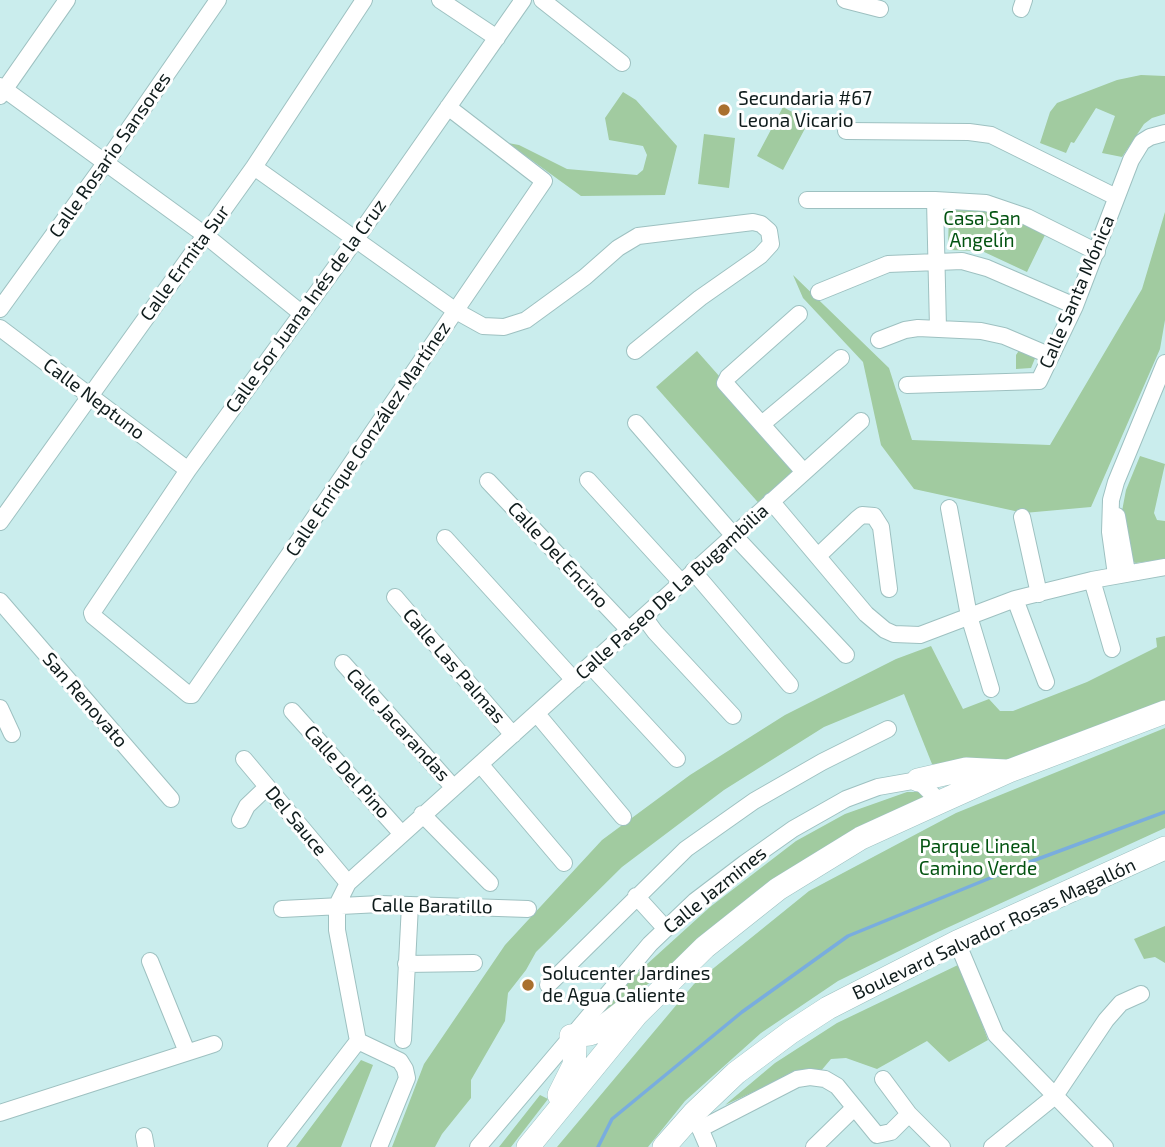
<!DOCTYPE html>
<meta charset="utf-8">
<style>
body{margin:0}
canvas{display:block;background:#caeded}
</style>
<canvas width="1165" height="1147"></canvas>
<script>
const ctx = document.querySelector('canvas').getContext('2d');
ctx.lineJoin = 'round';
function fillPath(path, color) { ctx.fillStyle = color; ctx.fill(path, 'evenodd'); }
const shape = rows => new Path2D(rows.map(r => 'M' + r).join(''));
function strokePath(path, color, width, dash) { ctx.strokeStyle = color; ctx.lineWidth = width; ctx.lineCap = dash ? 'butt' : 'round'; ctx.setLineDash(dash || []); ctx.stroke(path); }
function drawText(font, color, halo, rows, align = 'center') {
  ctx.font = font + ' "Exo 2",sans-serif'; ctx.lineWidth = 6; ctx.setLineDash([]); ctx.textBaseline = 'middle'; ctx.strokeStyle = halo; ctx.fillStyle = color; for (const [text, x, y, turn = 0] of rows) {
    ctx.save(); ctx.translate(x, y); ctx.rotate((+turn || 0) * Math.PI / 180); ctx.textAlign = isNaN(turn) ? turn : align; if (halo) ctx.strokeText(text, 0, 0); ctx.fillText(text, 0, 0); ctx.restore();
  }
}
fillPath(shape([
 [1141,75,1165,76,1165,114,1152,118,1144,124,1122,157,1102,153,1115,116,1096,108,1074,143,1071,142,1066,153,1040,143,1050,112,1057,103,1117,80],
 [623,92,636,100,677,146,665,195,581,196,508,143,519,145,567,169,637,175,643,170,647,155,643,146,609,140,605,118],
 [783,107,809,121,783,170,757,156],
 [704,134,735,138,729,188,698,184],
 [949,209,986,209,1000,213,1045,235,1027,272,982,251,948,250],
 [1165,212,1165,320,1160,349,1091,507,1024,513,914,489,881,445,863,362,803,298,793,275,889,368,912,440,1050,445,1142,289],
 [1020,349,1036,356,1031,368,1016,369,1016,355],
 [697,351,804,472,763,508,656,387],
 [1140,456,1165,464,1154,513,1157,520,1165,521,1165,559,1136,563,1132,562,1122,511,1126,490],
 [1165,636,1165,700,1010,762,932,764,904,694,824,727,724,790,622,867,536,952,526,970,508,993,505,1021,471,1080,471,1098,442,1134,435,1147,392,1147,424,1064,505,945,602,840,690,775,785,715,896,659,931,646,963,709,989,699,1000,711,1013,711,1087,682,1157,647,1156,638],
 [1165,728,1165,828,938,932,838,981,761,1033,685,1101,648,1147,557,1147,694,984,809,891,956,813],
 [907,792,919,792,927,796,707,934,652,981,592,1026,620,990,646,965,710,907,796,841,845,814],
 [1165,926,1165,963,1155,957,1144,959,1134,939],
 [960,964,988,1040,949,1062,927,1041,877,1069,846,1058,831,1059,820,1072,797,1072,725,1105,775,1063,837,1023],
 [361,1060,373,1065,341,1147,296,1147],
 [540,1095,548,1099,511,1147,499,1147]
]), '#a1cba0');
strokePath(shape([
 [598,1147,612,1119,742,1012,848,936,1027,863,1165,812]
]), '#79adde', 3.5);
const minor = shape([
 [440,0,497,38],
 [542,0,622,63],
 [845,0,880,9],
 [1021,9,1024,0],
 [0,86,205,235,301,313],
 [0,96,67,0],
 [448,107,544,181,293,549,192,695,189,695,93,616,92,613,188,470,356,239,523,0],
 [846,131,969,132,991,135,1116,197],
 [254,167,456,311,483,326,504,327,526,320,585,277,618,248,638,236,753,222,761,224,769,231,771,244,760,256,700,298,635,351],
 [807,200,935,200,986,203,1027,217,1097,252],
 [935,200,938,328],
 [819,292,888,264,962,261,987,268,1075,306],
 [0,309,106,162,218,0],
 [799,314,728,377,725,383,804,472],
 [0,328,188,470],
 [879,340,905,330,918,328,981,331,1004,336,1051,356],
 [907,385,1039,381,1075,306,1131,160,1142,142,1150,137,1165,133],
 [636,423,727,528,846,655],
 [762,424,841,358],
 [588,480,681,582],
 [488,481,629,630],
 [771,501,866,614,885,630,894,634,920,635,1015,599,1092,580,1165,567],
 [949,508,969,616,991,689],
 [1117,516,1127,572],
 [1022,517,1039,594],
 [0,522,254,167,364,0],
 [445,538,574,680],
 [818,556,857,519,862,515,874,516,881,527,889,589],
 [693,571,790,685],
 [1116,575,1110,532,1111,500,1116,482,1165,363],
 [1092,580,1112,649],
 [395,597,513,735],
 [1015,599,1046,682],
 [0,601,171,799],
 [644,617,655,632,733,716],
 [343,663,453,787],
 [590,665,677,759],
 [0,708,12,734],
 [292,711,401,833],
 [537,714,623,817],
 [244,759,348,883],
 [480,764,564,863],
 [422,814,490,883],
 [240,820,247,806,267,787],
 [636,896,666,929],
 [282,909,380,904,528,909],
 [957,942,996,1035,1105,1147],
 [150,961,187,1052],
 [406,964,474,963],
 [548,985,686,849,754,801,822,762,888,729],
 [403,1040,410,905],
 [358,1041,337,930,337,905,348,883,861,421],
 [883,1079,909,1114,942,1147],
 [0,1113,214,1044],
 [696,1119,708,1147],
 [700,1129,797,1079,810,1077,825,1079,837,1086,877,1135,891,1132,909,1114],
 [144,1136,146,1147],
 [276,1147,358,1041,400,1061,405,1069,407,1078,379,1147],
 [478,1147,650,944,695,901,745,863,793,829,846,799,878,787,918,780,940,802],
 [814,1147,853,1109],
 [992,1147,1055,1096,1106,1020,1121,1003,1141,994]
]);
const highway = shape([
 [918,780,966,769,1006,771],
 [559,1095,574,1065,575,1048,571,1036,589,1034,598,1031,632,1005],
 [528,1147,637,1014,705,947,778,889,861,838,940,802,1009,771,1165,712],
 [664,1147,694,1113,736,1073,791,1032,828,1008,957,942,1165,848]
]);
strokePath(minor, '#9ec1c1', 18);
strokePath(highway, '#9ec1c1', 24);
strokePath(minor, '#fff', 16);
strokePath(highway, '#fff', 23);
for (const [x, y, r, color] of [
 [724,110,7,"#a9702e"],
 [528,985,7,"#a9702e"]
]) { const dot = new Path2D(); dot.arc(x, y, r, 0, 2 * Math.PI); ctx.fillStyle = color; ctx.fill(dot); strokePath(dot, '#fff', 2.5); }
drawText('19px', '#0f1c1c', '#fff', [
 ["Secundaria #67",738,99],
 ["Leona Vicario",738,121],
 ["Solucenter Jardines",542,974],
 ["de Agua Caliente",542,996]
], 'left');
drawText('19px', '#0f1c1c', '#fff', [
 ["Calle Rosario Sansores",110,155,-55],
 ["Calle Ermita Sur",185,263,-54],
 ["Calle Santa Mónica",1077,292,-67],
 ["Calle Sor Juana Inés de la Cruz",306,306,-54],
 ["Calle Neptuno",94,399,37],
 ["Calle Enrique González Martínez",368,439,-56],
 ["Calle Del Encino",558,555,47],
 ["Calle Paseo De La Bugambilia",672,592,-42],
 ["Calle Las Palmas",454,666,49],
 ["San Renovato",85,700,49],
 ["Calle Jacarandas",398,725,48],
 ["Calle Del Pino",347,772,48],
 ["Del Sauce",296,821,50],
 ["Calle Jazmines",715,890,-39],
 ["Calle Baratillo",432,906,1],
 ["Boulevard Salvador Rosas Magallón",994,929,-25]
]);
drawText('19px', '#035311', '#fff', [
 ["Casa San",982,219],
 ["Angelín",982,241],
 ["Parque Lineal",978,847],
 ["Camino Verde",978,869]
]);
</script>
